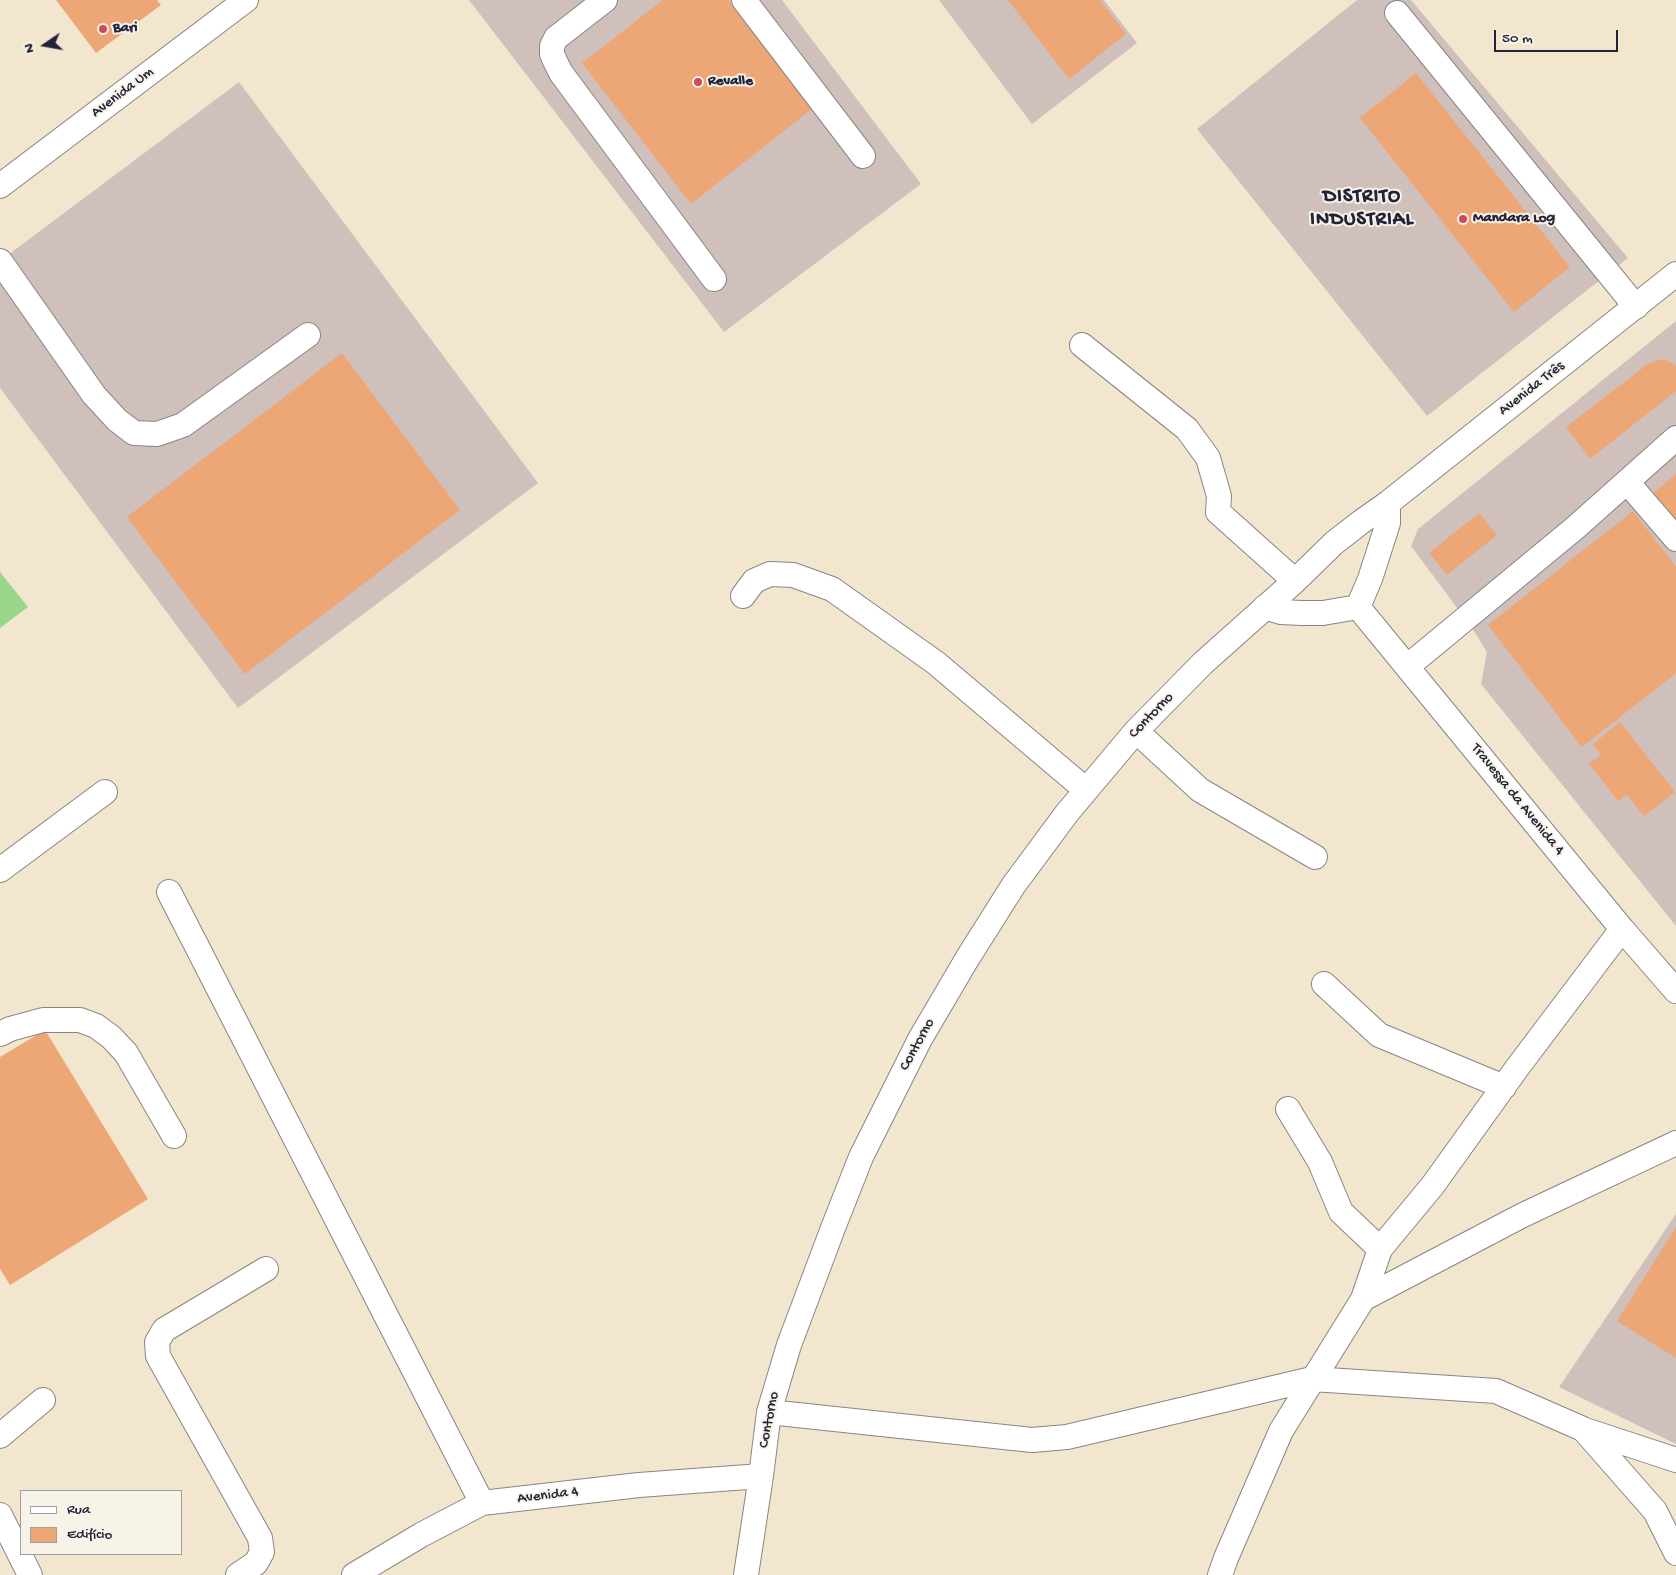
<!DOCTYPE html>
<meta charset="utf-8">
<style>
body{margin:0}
#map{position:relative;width:1676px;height:1575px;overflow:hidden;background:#f3e6ce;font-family:"Gochi Hand",sans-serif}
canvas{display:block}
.legend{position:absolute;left:20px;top:1490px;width:162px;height:65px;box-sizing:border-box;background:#f7f3e8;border:1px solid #a29fa3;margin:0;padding:6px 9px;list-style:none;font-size:15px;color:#22223b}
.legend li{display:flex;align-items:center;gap:10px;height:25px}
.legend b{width:25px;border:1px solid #a29fa3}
.north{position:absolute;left:20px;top:20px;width:50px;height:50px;-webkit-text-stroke:4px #f7f3e8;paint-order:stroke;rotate:258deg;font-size:14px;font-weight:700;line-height:20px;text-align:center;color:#22223b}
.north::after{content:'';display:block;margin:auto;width:18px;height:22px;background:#22223b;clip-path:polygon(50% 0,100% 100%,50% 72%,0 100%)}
.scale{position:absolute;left:1494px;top:30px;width:124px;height:22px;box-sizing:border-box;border:2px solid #22223b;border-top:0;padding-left:6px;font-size:15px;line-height:18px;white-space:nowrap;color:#22223b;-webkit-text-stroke:4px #f7f3e8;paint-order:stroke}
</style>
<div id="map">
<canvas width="1676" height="1575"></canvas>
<ul class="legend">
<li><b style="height:6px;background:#fff"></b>Rua</li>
<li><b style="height:14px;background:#eda676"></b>Edifício</li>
</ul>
<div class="north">N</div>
<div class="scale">50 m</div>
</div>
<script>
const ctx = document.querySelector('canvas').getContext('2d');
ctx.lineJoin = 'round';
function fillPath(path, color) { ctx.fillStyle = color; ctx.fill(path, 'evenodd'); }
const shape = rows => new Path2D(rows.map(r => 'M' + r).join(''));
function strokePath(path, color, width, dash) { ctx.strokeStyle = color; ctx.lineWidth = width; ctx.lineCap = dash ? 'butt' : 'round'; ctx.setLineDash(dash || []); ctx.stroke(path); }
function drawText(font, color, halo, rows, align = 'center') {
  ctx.font = font + ' "Gochi Hand",sans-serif'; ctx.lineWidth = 4; ctx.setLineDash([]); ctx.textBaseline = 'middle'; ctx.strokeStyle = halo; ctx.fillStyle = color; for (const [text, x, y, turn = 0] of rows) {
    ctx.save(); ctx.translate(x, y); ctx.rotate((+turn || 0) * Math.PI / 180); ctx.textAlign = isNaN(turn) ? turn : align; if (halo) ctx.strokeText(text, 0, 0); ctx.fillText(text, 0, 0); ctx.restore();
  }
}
fillPath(shape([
 [469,0,782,0,921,184,724,332],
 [939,0,1104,0,1137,43,1032,124],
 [1357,0,1411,0,1628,258,1427,416,1197,129],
 [239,82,538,483,238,708,0,388,0,261],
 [1676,321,1676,926,1481,684,1487,652,1472,628,1411,546,1418,529],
 [1676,1214,1676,1444,1559,1387]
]), '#d0c0bc');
fillPath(shape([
 [0,572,28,607,0,628]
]), '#9ad68a');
fillPath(shape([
 [56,0,157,0,161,5,96,53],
 [663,0,729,0,813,108,691,204,582,63],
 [1008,0,1100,0,1126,34,1069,79],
 [1416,73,1570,267,1514,312,1360,118],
 [342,353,460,510,245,674,127,517],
 [1663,359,1670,362,1676,366,1676,391,1590,459,1566,427,1649,363],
 [1676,474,1676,524,1651,495],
 [1633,511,1676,567,1676,673,1582,747,1488,625],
 [1479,513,1497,535,1447,575,1429,553],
 [1620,722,1675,792,1644,816,1627,795,1618,801,1589,764,1601,755,1593,744],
 [45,1030,148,1199,10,1285,0,1269,0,1057],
 [1676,1227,1676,1358,1617,1321]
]), '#eda676');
const minor = shape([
 [605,0,556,38,552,46,552,54,555,61,561,73,714,279],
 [744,0,863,156],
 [1397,13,1636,307],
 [0,186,246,0],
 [0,261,94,395,117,420,134,433,157,434,183,425,308,335],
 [1082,345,1187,429,1208,458,1219,496,1218,512,1295,581],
 [1627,482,1676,539],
 [743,596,754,581,770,574,793,575,832,589,936,663,1086,790],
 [1265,607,1281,612,1302,613,1323,613,1358,607],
 [1358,607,1622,929,1676,991],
 [1358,607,1370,579,1388,523,1388,503],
 [1408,666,1575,528,1676,438],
 [1136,731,1200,790,1315,857],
 [0,870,105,792],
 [169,892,482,1503],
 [1324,984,1379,1035,1504,1087],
 [0,1034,10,1029,43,1020,80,1020,96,1026,111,1037,126,1053,174,1136],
 [1288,1109,1320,1162,1341,1212,1380,1249],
 [1363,1299,1523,1215,1676,1143],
 [769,1412,1032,1440,1067,1437,1312,1379,1496,1391,1583,1429,1655,1511,1676,1553],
 [1585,1430,1676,1460],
 [0,1436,43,1400],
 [0,1515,30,1575],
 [238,1575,256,1563,262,1552,260,1538,158,1356,157,1342,164,1330,266,1269],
 [354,1575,421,1535,482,1503,639,1485,761,1476],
 [746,1575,761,1476,769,1412,789,1345,833,1228,861,1157,920,1039,967,959,1013,886,1067,813,1136,731,1203,663,1295,581,1334,543,1361,522,1388,503,1676,274],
 [1220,1575,1226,1558,1281,1431,1363,1299,1380,1249,1433,1185,1517,1068,1622,929]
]);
strokePath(minor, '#8a8484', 26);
strokePath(minor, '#fff', 24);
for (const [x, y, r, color] of [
 [103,29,5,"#d1495b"],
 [698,82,5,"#d1495b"],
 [1463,219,5,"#d1495b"]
]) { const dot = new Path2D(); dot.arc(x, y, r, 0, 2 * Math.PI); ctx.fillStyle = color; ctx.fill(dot); strokePath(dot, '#f7f3e8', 2); }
drawText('bold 15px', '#22223b', '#f7f3e8', [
 ["Bari",113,29],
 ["Revalle",708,82],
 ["Mandara Log",1473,219]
], 'left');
drawText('15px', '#22223b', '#f7f3e8', [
 ["Avenida Um",123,93,-37],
 ["Avenida Três",1532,389,-38],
 ["Contorno",1152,716,-46],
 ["Travessa da Avenida 4",1517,800,51],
 ["Contorno",918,1045,-61],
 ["Contorno",770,1420,-79],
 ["Avenida 4",548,1496,-7]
]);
ctx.letterSpacing = '1px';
drawText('bold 20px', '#22223b', '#f7f3e8', [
 ["DISTRITO",1362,198],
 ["INDUSTRIAL",1362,221]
]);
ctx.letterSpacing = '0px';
</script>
